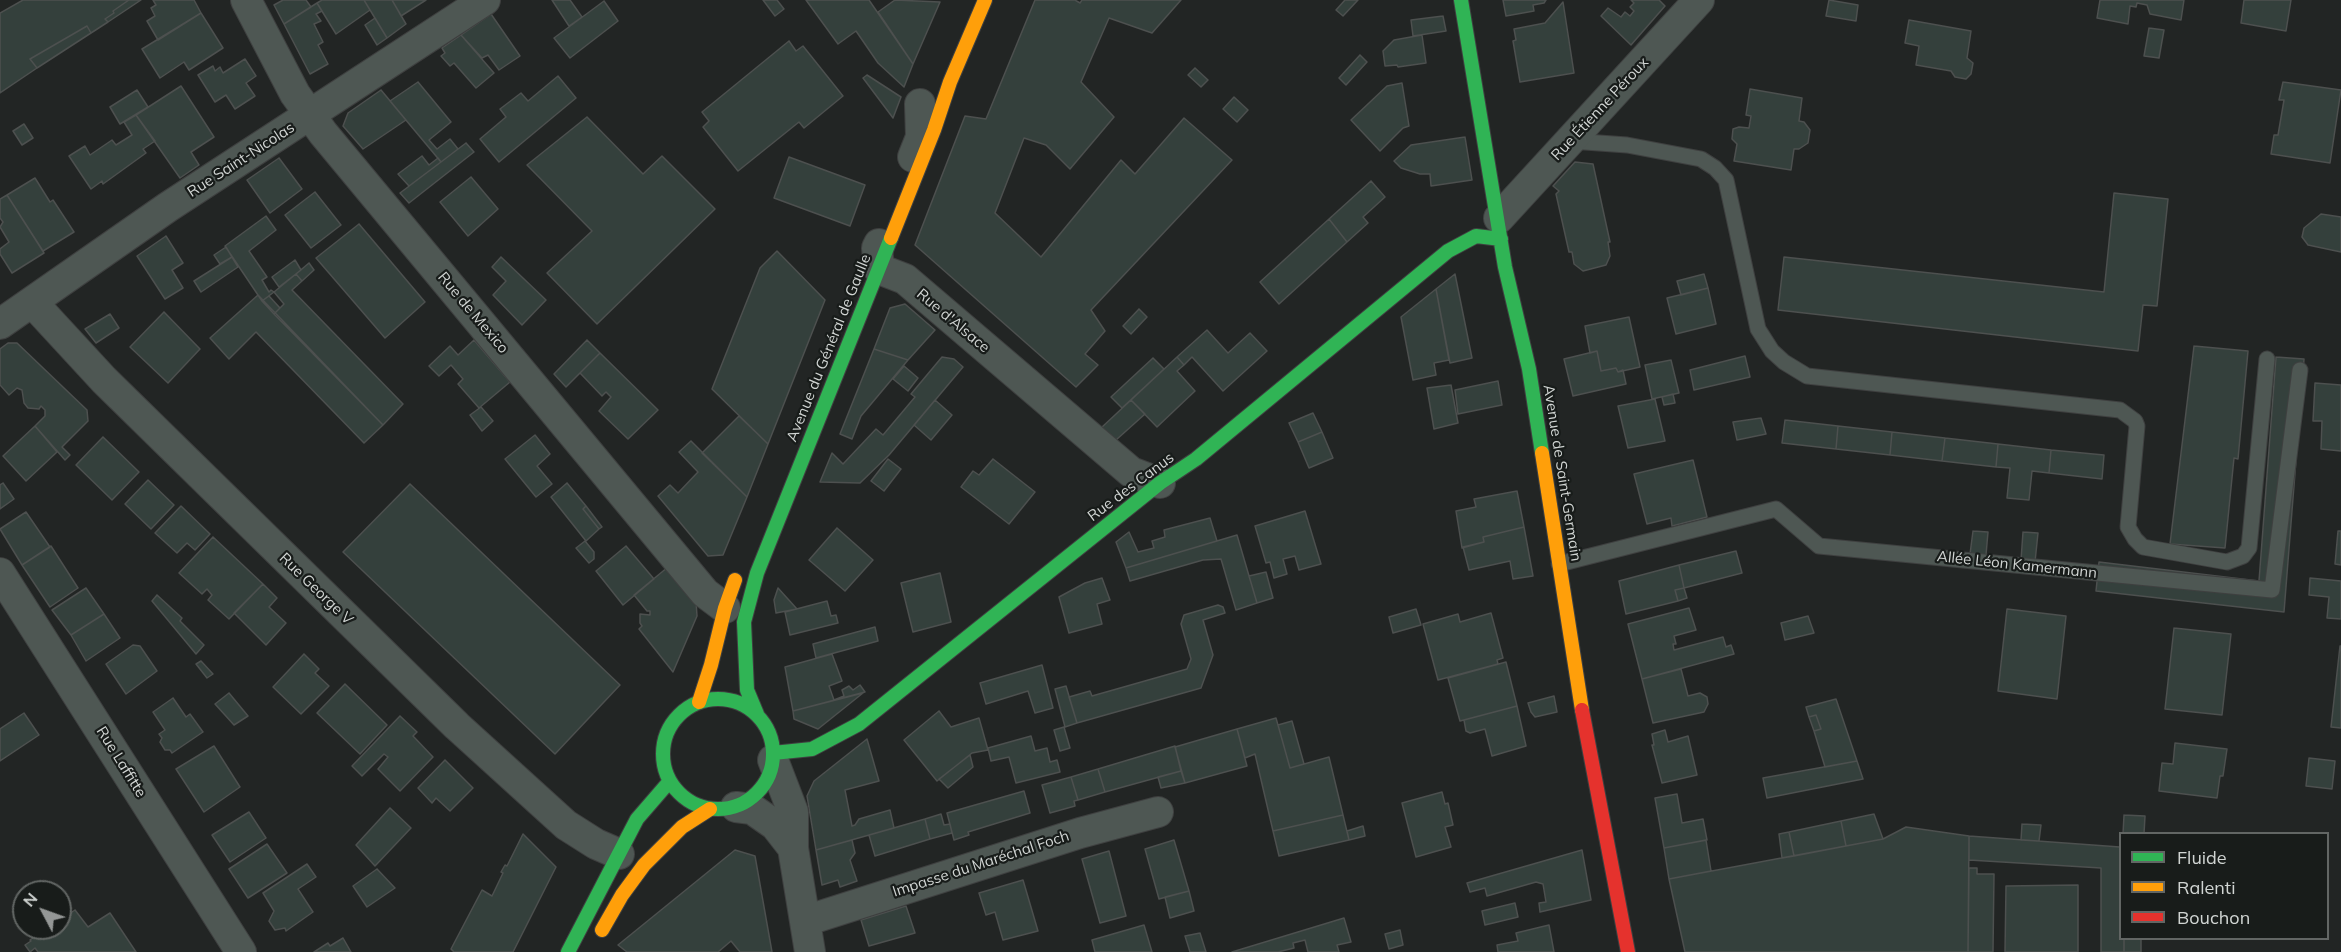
<!DOCTYPE html>
<meta charset="utf-8">
<style>
body{margin:0}
#map{position:relative;width:2341px;height:952px;overflow:hidden;background:#222524;font-family:Mulish,sans-serif}
canvas{display:block}
.legend{position:absolute;left:2119px;top:832px;width:210px;height:108px;box-sizing:border-box;background:#181c1a;border:2px solid #626664;margin:0;padding:8px 10px;list-style:none;font-size:18px;color:#d1d5d3}
.legend li{display:flex;align-items:center;gap:12px;height:30px}
.legend b{width:30px;border:2px solid #626664}
.north{position:absolute;left:12px;top:880px;width:60px;height:60px;box-sizing:border-box;background:#181c1a;border:2px solid #626664;border-radius:50%;rotate:311deg;font-size:16px;font-weight:700;line-height:24px;text-align:center;color:#d1d5d3}
.north::after{content:'';display:block;margin:auto;width:21px;height:27px;background:#949796;clip-path:polygon(50% 0,100% 100%,50% 72%,0 100%)}
</style>
<div id="map">
<canvas width="2341" height="952"></canvas>
<ul class="legend">
<li><b style="height:8px;background:#30b455"></b>Fluide</li>
<li><b style="height:8px;background:#ff9f0a"></b>Ralenti</li>
<li><b style="height:8px;background:#e5322d"></b>Bouchon</li>
</ul>
<div class="north">N</div>
</div>
<script>
const ctx = document.querySelector('canvas').getContext('2d');
ctx.lineJoin = 'round';
function fillPath(path, color) { ctx.fillStyle = color; ctx.fill(path, 'evenodd'); }
const shape = rows => new Path2D(rows.map(r => 'M' + r).join(''));
function strokePath(path, color, width, dash) { ctx.strokeStyle = color; ctx.lineWidth = width; ctx.lineCap = dash ? 'butt' : 'round'; ctx.setLineDash(dash || []); ctx.stroke(path); }
function drawText(font, color, halo, rows, align = 'center') {
  ctx.font = font + ' Mulish,sans-serif'; ctx.lineWidth = 4.5; ctx.setLineDash([]); ctx.textBaseline = 'middle'; ctx.strokeStyle = halo; ctx.fillStyle = color; for (const [text, x, y, turn = 0] of rows) {
    ctx.save(); ctx.translate(x, y); ctx.rotate((+turn || 0) * Math.PI / 180); ctx.textAlign = isNaN(turn) ? turn : align; if (halo) ctx.strokeText(text, 0, 0); ctx.fillText(text, 0, 0); ctx.restore();
  }
}
const building = shape([
 [23,0,129,0,113,11,114,13,105,19,108,22,91,33,87,26,30,59,37,68,0,93,0,13,23,0],
 [129,0,141,0,108,22,105,19,114,13,113,11,129,0],
 [153,0,194,0,201,13,158,40,147,21,155,16,151,8,156,5,153,0],
 [283,0,306,0,311,7,284,24,274,5,283,0],
 [322,0,364,0,370,10,336,34,317,3,322,0],
 [364,0,392,0,406,24,387,38,364,0],
 [392,0,426,0,401,16,392,0],
 [552,0,570,0,582,17,569,26,552,0],
 [763,0,777,0,784,9,775,16,763,0],
 [806,0,869,0,913,64,904,87,878,63,856,31,838,44,806,0],
 [895,0,940,2,913,64,878,12,895,0],
 [1035,0,1075,0,1080,3,1082,0,1181,0,1152,33,1109,18,1081,82,1114,117,1070,169,1046,145,1024,138,995,213,1041,257,1121,160,1135,174,1184,118,1232,160,1091,310,1105,331,1085,354,1098,365,1076,387,915,245,965,116,986,119,1035,0],
 [1345,0,1358,0,1343,16,1336,10,1345,0],
 [1503,0,1546,0,1544,3,1533,5,1534,11,1506,16,1503,0],
 [1631,0,1659,0,1665,6,1631,45,1601,16,1608,8,1621,17,1625,12,1630,16,1634,11,1630,7,1634,3,1631,0],
 [1829,0,1858,5,1856,21,1826,16,1829,0],
 [2100,0,2184,0,2181,20,2150,14,2147,5,2137,3,2136,7,2130,6,2128,24,2097,18,2100,0],
 [2244,0,2291,0,2286,31,2241,23,2244,0],
 [604,1,618,21,570,58,554,38,604,1],
 [1563,2,1574,73,1520,82,1513,41,1516,40,1514,29,1545,23,1563,2],
 [317,3,322,11,316,14,321,21,314,24,323,42,318,45,328,64,310,74,284,24,317,3],
 [201,13,223,48,189,70,184,62,160,78,142,49,201,13],
 [491,14,520,56,499,70,488,55,482,58,461,35,491,14],
 [1443,16,1446,31,1413,36,1411,20,1443,16],
 [375,18,387,38,377,45,365,25,375,18],
 [1909,20,1971,31,1967,58,1973,63,1971,74,1966,79,1955,77,1951,71,1916,65,1919,46,1905,43,1909,20],
 [87,26,91,33,37,68,30,59,87,26],
 [2149,28,2164,30,2159,58,2144,56,2149,28],
 [461,35,494,73,476,88,454,63,450,66,441,56,445,53,442,48,461,35],
 [1422,35,1426,63,1398,67,1397,65,1385,66,1383,51,1394,40,1422,35],
 [789,41,796,51,803,46,843,96,804,128,799,122,738,171,703,127,709,121,702,112,789,41],
 [1360,55,1367,62,1346,85,1339,78,1360,55],
 [245,59,256,76,246,83,255,96,235,109,226,95,215,102,198,75,213,66,215,71,220,67,223,73,245,59],
 [1195,68,1208,80,1201,87,1188,75,1195,68],
 [867,75,901,97,893,118,863,78,867,75],
 [558,76,576,98,499,162,480,139,506,117,500,109,521,93,528,101,558,76],
 [418,82,451,122,429,140,437,149,450,139,458,149,441,162,390,101,418,82],
 [2283,82,2341,90,2330,163,2271,154,2274,135,2278,135,2284,100,2279,100,2283,82],
 [1402,83,1409,126,1403,128,1380,151,1351,120,1387,86,1402,83],
 [181,86,214,137,191,152,199,165,180,178,136,115,181,86],
 [1750,89,1802,98,1799,121,1804,122,1810,130,1808,143,1799,149,1794,149,1791,170,1734,161,1737,144,1732,139,1733,129,1739,127,1749,128,1751,116,1746,115,1750,89],
 [137,90,148,107,120,124,110,107,137,90],
 [381,90,406,120,363,149,343,126,348,113,381,90],
 [1234,97,1248,110,1237,122,1223,109,1234,97],
 [136,115,155,141,143,149,146,153,103,184,102,181,91,189,69,156,85,146,90,155,112,140,116,145,132,135,124,122,136,115],
 [587,117,643,174,662,156,715,209,597,324,547,273,592,231,527,165,587,117],
 [24,124,33,138,22,145,13,131,24,124],
 [1465,137,1472,180,1431,186,1430,174,1420,174,1401,168,1394,161,1411,145,1465,137],
 [466,143,474,152,409,203,400,193,466,143],
 [422,156,429,165,438,158,441,162,409,186,398,174,422,156],
 [789,157,865,185,850,226,774,198,789,157],
 [279,158,302,189,270,213,247,180,279,158],
 [1575,162,1593,164,1610,242,1608,242,1610,256,1606,265,1583,271,1574,264,1572,252,1569,252,1556,194,1559,191,1553,186,1575,162],
 [471,177,498,209,468,236,440,202,471,177],
 [35,178,50,202,53,200,74,232,43,251,7,195,35,178],
 [1371,181,1385,197,1363,217,1368,223,1347,242,1329,219,1371,181],
 [315,192,341,225,311,248,285,215,315,192],
 [2114,193,2168,199,2157,306,2143,305,2138,351,1778,310,1784,257,2104,292,2114,193],
 [7,195,44,253,12,273,0,254,0,249,9,242,0,227,3,222,0,218,0,199,7,195],
 [2321,214,2341,217,2341,252,2308,245,2302,237,2304,228,2321,214],
 [266,216,276,230,249,251,267,277,262,280,269,292,271,290,274,292,262,301,225,246,266,216],
 [1329,219,1347,242,1279,304,1260,282,1329,219],
 [359,224,425,302,385,338,316,258,359,224],
 [166,236,183,263,172,270,183,288,165,299,137,256,166,236],
 [226,247,232,257,220,264,214,255,226,247],
 [777,251,825,300,768,444,712,389,760,268,777,251],
 [232,257,238,267,201,292,194,281,232,257],
 [501,257,546,300,522,325,493,295,506,281,492,267,501,257],
 [295,260,301,270,279,287,272,277,295,260],
 [309,263,314,270,302,281,296,274,309,263],
 [296,274,302,281,292,290,403,404,383,425,274,314,284,304,274,292,296,274],
 [1455,274,1472,358,1450,363,1436,289,1455,274],
 [1704,274,1708,288,1681,295,1677,281,1704,274],
 [1708,288,1716,324,1676,334,1667,298,1708,288],
 [1436,289,1449,360,1434,363,1436,375,1413,380,1401,317,1436,289],
 [258,295,383,425,364,443,256,332,229,359,210,338,258,295],
 [269,296,280,308,274,314,262,301,269,296],
 [905,304,935,330,908,360,874,349,890,308,905,304],
 [1139,309,1147,317,1131,334,1123,326,1139,309],
 [164,312,200,349,168,383,130,347,164,312],
 [110,314,119,328,96,343,85,329,110,314],
 [1629,317,1640,367,1618,372,1616,368,1601,371,1597,351,1590,353,1585,326,1629,317],
 [1207,330,1228,353,1250,333,1267,351,1223,391,1192,357,1184,365,1177,357,1207,330],
 [474,340,510,382,479,408,458,384,463,379,451,365,439,376,429,366,450,346,458,355,474,340],
 [587,340,600,353,566,387,554,374,587,340],
 [8,343,17,343,87,410,88,421,62,447,70,455,65,460,35,426,45,416,45,410,41,406,39,409,28,408,24,403,22,390,17,388,9,395,0,385,0,349,8,343],
 [2194,346,2248,351,2238,459,2234,458,2225,548,2170,544,2194,346],
 [874,349,908,360,861,416,852,439,840,434,874,349],
 [1597,351,1601,371,1616,368,1618,372,1623,370,1626,384,1573,396,1564,359,1597,351],
 [600,353,658,410,628,439,599,411,611,397,606,392,602,396,580,373,600,353],
 [1745,356,1750,377,1694,390,1690,370,1745,356],
 [942,357,954,359,963,367,889,455,860,483,820,482,832,453,843,464,876,429,883,435,915,397,911,394,942,357],
 [1177,357,1184,365,1177,371,1195,391,1157,427,1131,400,1177,357],
 [2276,357,2304,359,2284,612,2096,591,2099,562,2259,581,2276,357],
 [1153,358,1164,369,1122,408,1111,397,1153,358],
 [1671,360,1679,393,1652,399,1645,365,1671,360],
 [904,366,918,378,908,391,893,379,904,366],
 [1498,381,1502,405,1458,414,1455,390,1498,381],
 [2315,383,2341,385,2341,451,2321,449,2322,421,2313,421,2315,383],
 [1451,385,1458,423,1434,429,1427,388,1451,385],
 [1673,394,1675,403,1664,405,1662,397,1673,394],
 [1655,399,1665,441,1628,448,1618,406,1655,399],
 [935,400,952,415,931,440,914,425,935,400],
 [1131,400,1145,414,1116,440,1101,428,1131,400],
 [481,407,493,421,482,431,470,415,481,407],
 [1313,413,1322,432,1298,442,1289,423,1313,413],
 [739,416,768,444,747,497,702,453,739,416],
 [1761,418,1766,434,1737,440,1733,422,1761,418],
 [1785,420,1838,426,1836,449,1782,443,1785,420],
 [35,426,57,452,26,481,3,456,35,426],
 [1838,426,1892,432,1890,455,1836,449,1838,426],
 [1322,432,1333,458,1309,468,1298,442,1322,432],
 [1892,432,1945,438,1942,461,1890,455,1892,432],
 [535,435,550,454,537,466,552,484,536,497,505,459,535,435],
 [103,437,139,472,112,500,76,465,103,437],
 [1945,438,1998,444,1996,467,1942,461,1945,438],
 [691,441,747,497,723,555,708,556,658,496,670,485,678,493,698,472,679,452,691,441],
 [1998,444,2051,450,2049,473,2032,471,2029,500,2007,498,2010,468,1996,467,1998,444],
 [2051,450,2104,455,2102,479,2049,473,2051,450],
 [888,459,901,469,884,491,871,481,888,459],
 [993,459,1035,492,1009,524,961,487,973,471,979,475,993,459],
 [1693,460,1707,517,1672,526,1671,518,1647,524,1634,474,1693,460],
 [148,480,174,505,151,529,125,504,148,480],
 [3,483,14,499,0,509,0,485,3,483],
 [567,483,586,506,583,509,599,529,586,541,551,497,567,483],
 [410,484,620,685,555,754,343,552,410,484],
 [1517,491,1524,527,1483,537,1484,542,1462,548,1456,511,1476,507,1474,499,1517,491],
 [181,506,210,534,195,550,187,543,177,553,155,533,181,506],
 [586,506,602,527,599,529,583,509,586,506],
 [1305,511,1321,564,1299,570,1295,556,1283,559,1287,574,1274,578,1270,562,1266,563,1255,526,1305,511],
 [26,512,50,547,22,565,0,529,26,512],
 [1210,518,1217,541,1126,568,1116,542,1129,532,1138,552,1154,548,1152,541,1165,537,1164,530,1210,518],
 [1524,527,1533,576,1513,579,1510,561,1469,570,1463,547,1484,542,1483,537,1524,527],
 [837,528,873,560,845,591,809,560,837,528],
 [1973,531,1988,532,1986,555,1970,554,1973,531],
 [2338,531,2341,531,2341,565,2335,564,2338,531],
 [2023,532,2038,533,2035,562,2021,560,2023,532],
 [1237,535,1257,603,1236,610,1221,559,1203,560,1130,581,1126,568,1237,535],
 [213,537,263,584,229,619,208,600,212,595,207,589,202,594,179,573,213,537],
 [585,541,594,552,594,559,589,563,576,548,585,541],
 [51,546,78,588,50,607,22,565,51,546],
 [626,546,654,579,623,605,596,571,626,546],
 [1736,551,1742,573,1684,588,1679,565,1736,551],
 [1679,565,1684,588,1675,590,1678,601,1626,614,1619,581,1679,565],
 [668,567,696,601,697,616,673,672,639,629,642,626,640,623,640,614,650,615,650,611,647,611,634,595,668,567],
 [1266,572,1273,598,1257,603,1249,576,1266,572],
 [940,573,951,622,913,632,901,583,940,573],
 [1102,578,1110,600,1097,604,1102,624,1069,633,1059,597,1085,583,1102,578],
 [2310,578,2341,581,2341,619,2327,618,2329,597,2309,595,2310,578],
 [263,584,277,598,269,607,286,623,266,645,234,613,263,584],
 [86,588,104,614,71,635,52,610,86,588],
 [778,588,797,609,776,613,774,600,778,588],
 [1684,588,1687,598,1678,601,1675,590,1684,588],
 [157,595,182,618,180,621,204,645,196,654,152,601,157,595],
 [827,601,831,616,836,615,838,623,790,635,785,612,827,601],
 [1218,605,1223,607,1225,613,1203,620,1213,655,1201,688,1077,723,1069,697,1090,691,1092,696,1187,669,1191,659,1181,624,1184,615,1218,605],
 [1689,608,1696,630,1674,636,1676,644,1673,644,1674,650,1723,637,1726,647,1731,645,1734,654,1642,679,1628,624,1689,608],
 [1416,609,1421,625,1393,633,1389,617,1416,609],
 [2007,609,2066,616,2057,699,1998,691,2007,609],
 [1491,613,1503,658,1497,660,1498,664,1438,680,1423,624,1458,614,1460,622,1491,613],
 [104,614,120,638,86,661,71,635,104,614],
 [1808,616,1814,633,1785,640,1781,623,1808,616],
 [875,627,878,641,816,658,813,644,875,627],
 [2174,628,2231,634,2222,715,2165,709,2174,628],
 [133,645,140,646,157,671,126,694,106,664,133,645],
 [2340,646,2341,646,2341,728,2331,727,2340,646],
 [304,654,319,669,315,673,329,686,301,714,273,687,304,654],
 [832,654,842,681,829,686,834,700,844,696,842,690,849,686,853,690,860,685,865,692,793,711,785,667,832,654],
 [201,661,213,674,207,678,196,664,201,661],
 [1506,662,1517,706,1460,721,1448,678,1506,662],
 [1042,665,1053,708,1035,713,1028,691,986,704,980,683,1042,665],
 [1681,669,1688,696,1700,693,1707,697,1708,704,1704,712,1653,723,1642,679,1681,669],
 [345,684,387,725,360,754,317,713,345,684],
 [1066,686,1077,723,1065,727,1055,689,1066,686],
 [229,693,248,716,234,725,215,704,229,693],
 [863,693,818,729,794,719,793,711,863,693],
 [1554,696,1557,712,1535,717,1531,712,1528,703,1554,696],
 [173,698,186,717,190,714,203,732,172,753,170,750,165,750,160,742,162,738,159,734,165,730,153,712,173,698],
 [1836,699,1857,761,1825,767,1814,731,1821,729,1816,715,1809,717,1806,707,1836,699],
 [1517,706,1526,746,1492,756,1485,729,1470,733,1466,731,1464,720,1517,706],
 [939,711,951,727,979,718,988,750,972,753,937,781,904,740,939,711],
 [24,713,39,735,0,761,0,729,24,713],
 [1816,715,1821,729,1814,731,1809,717,1816,715],
 [400,716,417,732,413,736,433,757,400,791,378,769,388,757,384,754,362,776,352,766,400,716],
 [1276,718,1290,768,1329,757,1343,815,1273,831,1255,754,1245,758,1237,729,1276,718],
 [1292,721,1304,764,1290,768,1278,725,1292,721],
 [1064,727,1070,748,1060,751,1054,730,1064,727],
 [1237,729,1247,766,1185,783,1175,747,1237,729],
 [1665,730,1668,742,1688,736,1697,775,1662,783,1652,745,1654,745,1652,734,1665,730],
 [1031,736,1035,751,1047,748,1050,762,1057,760,1060,772,1016,783,1009,757,991,761,988,748,1031,736],
 [867,739,879,781,845,790,852,826,855,825,859,819,890,810,894,828,816,850,807,796,814,781,867,739],
 [2175,743,2227,749,2223,776,2220,776,2217,798,2159,791,2162,763,2173,764,2175,743],
 [214,746,240,787,204,812,176,769,214,746],
 [1175,746,1181,771,1105,792,1098,769,1175,746],
 [970,755,973,767,948,788,939,779,970,755],
 [2309,758,2335,761,2332,789,2306,786,2309,758],
 [445,760,473,788,450,811,436,798,432,803,418,788,445,760],
 [1857,761,1863,779,1767,798,1763,778,1857,761],
 [1098,769,1105,792,1078,800,1071,777,1098,769],
 [1181,771,1185,783,1161,788,1158,777,1181,771],
 [1071,777,1078,800,1074,801,1075,806,1050,813,1042,785,1071,777],
 [1024,791,1030,813,968,832,969,835,954,840,947,813,1024,791],
 [1442,792,1445,804,1448,803,1453,825,1445,827,1451,847,1416,857,1402,803,1442,792],
 [1677,794,1682,823,1703,819,1707,840,1664,848,1655,798,1677,794],
 [390,808,411,828,375,866,356,845,390,808],
 [249,812,266,838,230,862,212,835,249,812],
 [941,814,944,825,950,824,952,833,930,839,925,819,941,814],
 [1874,814,1883,839,1846,846,1841,821,1874,814],
 [1343,815,1349,840,1279,856,1273,831,1343,815],
 [2124,815,2145,816,2144,834,2123,834,2124,815],
 [925,819,930,839,875,856,869,835,925,819],
 [1841,821,1846,846,1794,856,1789,832,1841,821],
 [2022,824,2041,825,2039,841,2021,840,2022,824],
 [1363,826,1365,836,1349,840,1347,831,1363,826],
 [1906,827,1969,836,1968,952,1685,952,1669,879,1883,839,1906,827],
 [1789,832,1794,856,1782,858,1779,834,1789,832],
 [523,834,556,867,513,952,454,952,451,949,482,890,492,896,503,873,501,872,505,865,507,866,523,834],
 [1969,836,2120,847,2120,938,2124,938,2124,952,2101,952,2101,868,1969,860,1969,836],
 [852,840,855,853,850,860,857,881,840,887,838,880,822,885,816,850,852,840],
 [1174,840,1189,891,1159,899,1145,849,1174,840],
 [1706,840,1711,871,1669,879,1664,848,1706,840],
 [267,844,287,873,248,898,229,869,267,844],
 [735,850,755,856,772,952,740,952,731,941,718,952,627,952,618,945,735,850],
 [1582,850,1591,900,1540,912,1539,903,1546,902,1543,884,1536,882,1487,896,1485,888,1470,892,1467,883,1582,850],
 [1109,851,1126,916,1100,923,1082,859,1109,851],
 [307,864,316,877,298,889,313,912,286,931,285,928,275,930,269,921,274,911,263,893,307,864],
 [1969,868,1977,868,1977,874,1994,874,1993,952,1968,952,1969,868],
 [377,869,395,888,367,907,353,886,377,869],
 [1023,880,1038,931,1003,940,995,912,986,915,979,893,1023,880],
 [2078,885,2078,952,2005,952,2006,886,2078,885],
 [1189,891,1194,911,1170,918,1165,897,1189,891],
 [1515,903,1518,917,1485,925,1482,911,1515,903],
 [906,906,915,933,869,946,861,920,906,906],
 [75,910,88,927,110,913,136,952,38,952,35,948,30,952,25,945,31,941,30,940,47,928,60,928,60,920,75,910],
 [1344,918,1351,942,1337,945,1339,952,1308,952,1305,940,1293,943,1294,948,1278,952,1232,952,1344,918],
 [1144,925,1152,952,1095,952,1092,940,1144,925],
 [1549,925,1554,952,1498,952,1497,945,1518,941,1516,933,1549,925],
 [1400,930,1403,945,1389,949,1385,934,1400,930],
 [1200,933,1206,952,1190,952,1185,936,1200,933],
 [343,938,351,952,314,952,328,943,330,946,343,938],
 [2124,938,2141,938,2141,952,2124,952,2124,938]
]);
fillPath(building, '#34403c');
strokePath(building, '#4d504f', 1.5);
const lane = shape([
 [1571,141,1627,145,1701,159,1715,168,1726,180,1758,329,1772,351,1784,362,1807,376,2120,410,2135,421,2137,426,2128,527,2135,539,2143,547,2227,562,2243,556,2249,548,2267,359],
 [1559,564,1776,509,1819,546,2272,590,2300,370]
]);
const street = shape([
 [246,0,295,94,323,133,705,593,725,608],
 [913,157,921,137,920,104],
 [1499,218,1699,0],
 [879,244,877,248,879,269,905,279,1131,472,1160,483],
 [32,302,104,380,457,726,566,825,596,844,619,854],
 [0,324,168,207,485,0],
 [0,573,241,952],
 [773,760,793,812,793,848,810,952],
 [736,807,752,809,775,825,793,848],
 [805,921,1080,833,1158,812]
]);
const fast = shape([
 [1461,0,1505,267,1529,369,1542,453],
 '663 754a55 55 0 1 1 110 0a55 55 0 1 1-110 0Z',
 [757,714,747,690,744,622,757,573,891,238],
 [773,753,812,749,859,724,1160,483,1196,459,1448,251,1476,236,1501,239],
 [568,952,637,819,669,782]
]);
const slow = shape([
 [891,238,934,130,950,82,985,0],
 [1542,453,1582,710],
 [699,702,711,665,725,608,735,580],
 [602,930,622,895,644,865,682,827,710,809]
]);
const jam = shape([
 [1582,710,1628,952]
]);
strokePath(lane, '#3f4040', 17);
strokePath(street, '#3f4040', 32);
strokePath(fast, '#3f4040', 16);
strokePath(slow, '#3f4040', 16);
strokePath(jam, '#3f4040', 16);
strokePath(lane, '#4e5753', 15);
strokePath(street, '#4e5753', 30);
strokePath(fast, '#30b455', 14);
strokePath(slow, '#ff9f0a', 14);
strokePath(jam, '#e5322d', 14);
drawText('15px', '#d1d5d3', '#181c1a', [
 ["Rue Étienne Péroux",1600,109,-47],
 ["Rue Saint-Nicolas",241,160,-33],
 ["Rue de Mexico",473,313,50],
 ["Rue d'Alsace",953,321,40],
 ["Avenue du Général de Gaulle",829,348,-68],
 ["Avenue de Saint-Germain",1562,473,81],
 ["Rue des Canus",1131,487,-37],
 ["Allée Léon Kamermann",2017,565,6],
 ["Rue George V",316,589,44],
 ["Rue Laffitte",121,762,58],
 ["Impasse du Maréchal Foch",981,864,-18]
]);
</script>
